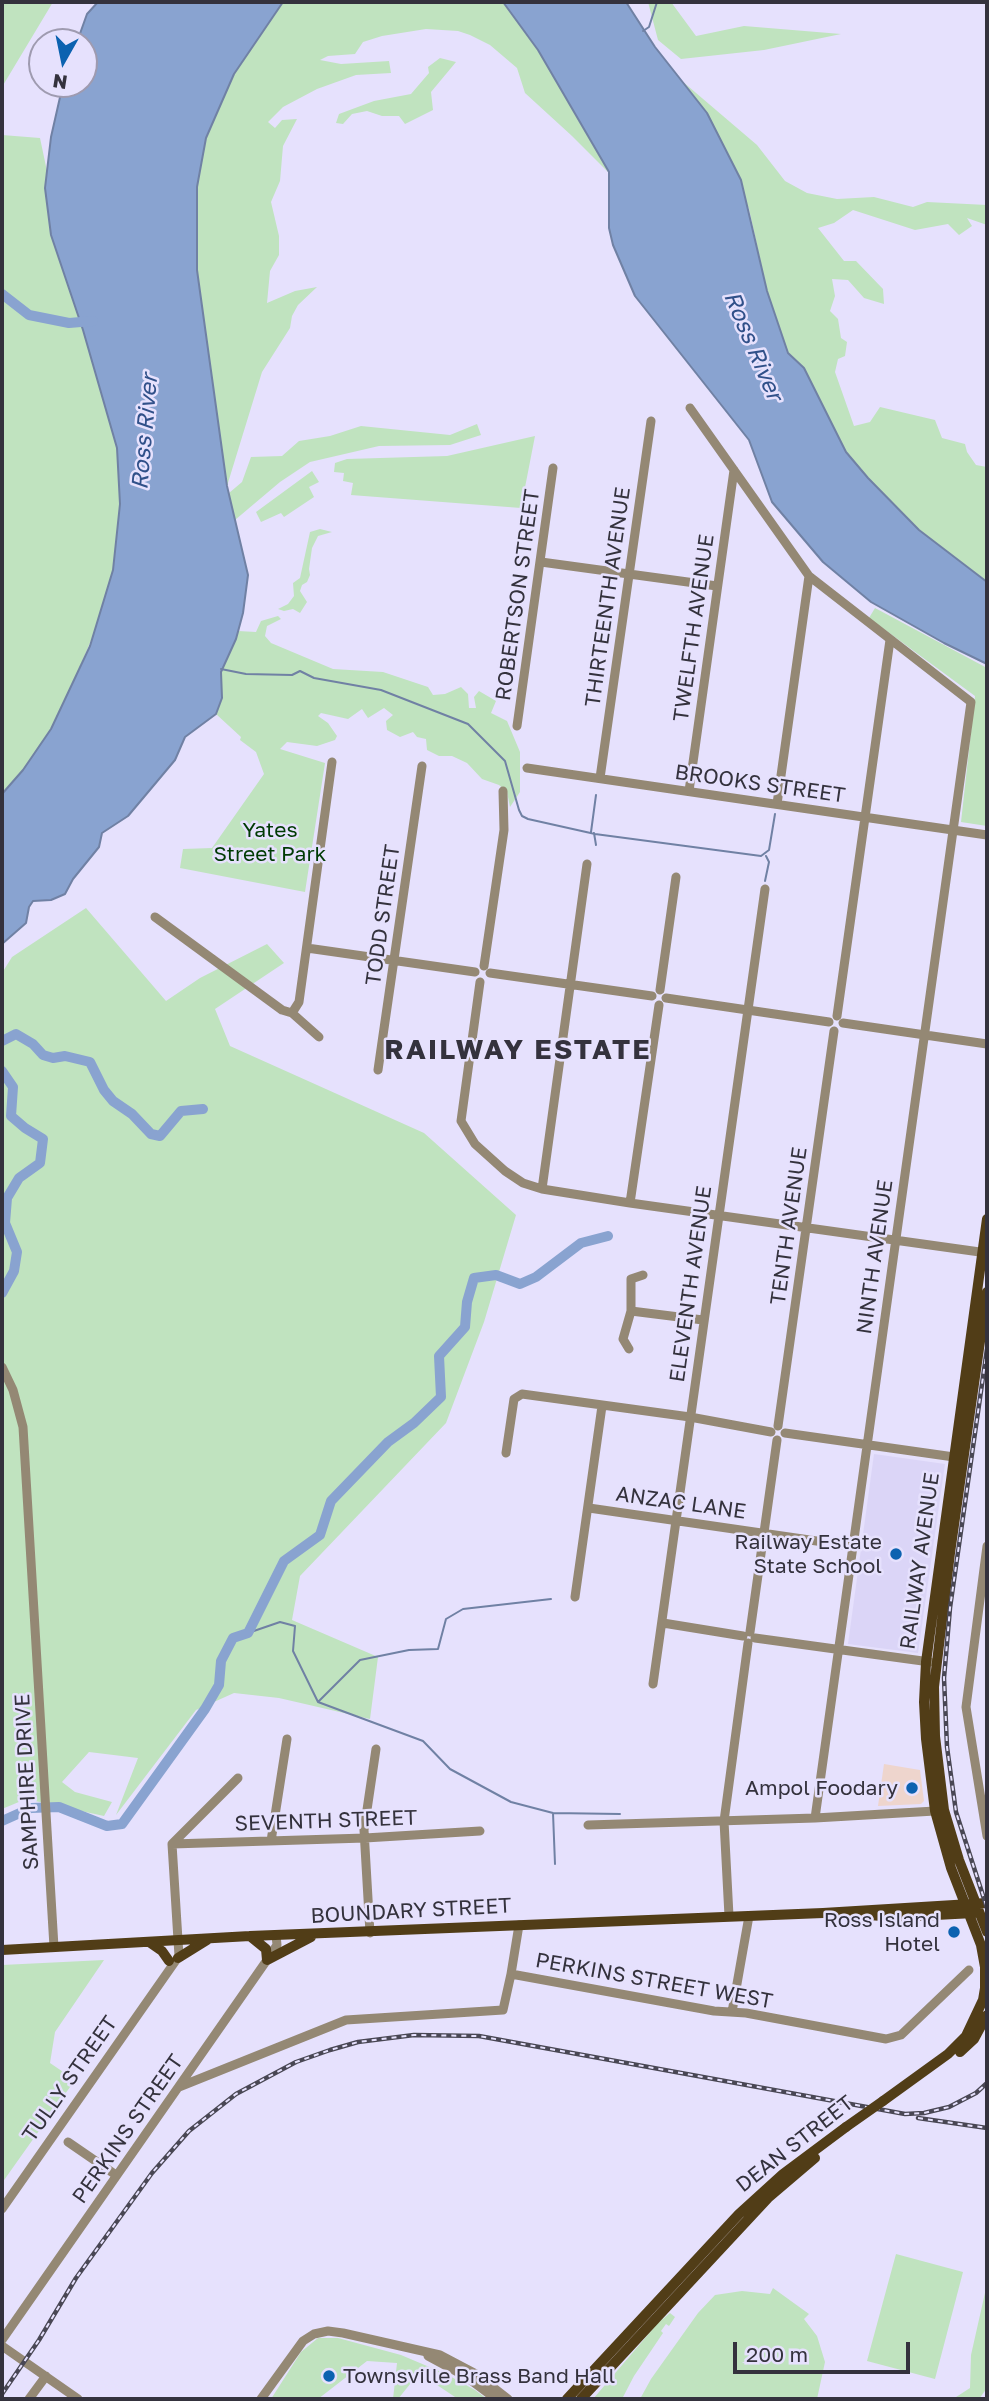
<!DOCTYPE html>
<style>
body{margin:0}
#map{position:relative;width:989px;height:2401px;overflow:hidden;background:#e6e1fd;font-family:"Golos Text",sans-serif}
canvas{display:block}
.frame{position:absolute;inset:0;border:4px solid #34323d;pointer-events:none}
.north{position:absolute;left:28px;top:28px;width:70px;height:70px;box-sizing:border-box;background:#e6e1fd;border:2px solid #9f9bb0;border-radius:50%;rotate:189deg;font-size:19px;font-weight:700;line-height:28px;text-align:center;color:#34323d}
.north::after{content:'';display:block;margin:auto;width:24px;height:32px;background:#0c62b0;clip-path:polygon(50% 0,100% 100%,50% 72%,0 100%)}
.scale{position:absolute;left:733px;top:2342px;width:177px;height:32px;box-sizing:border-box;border:4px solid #34323d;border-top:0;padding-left:9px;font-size:21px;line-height:24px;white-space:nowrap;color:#34323d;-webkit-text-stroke:5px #e6e1fd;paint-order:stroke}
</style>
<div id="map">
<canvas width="989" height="2401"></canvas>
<div class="frame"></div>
<div class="north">N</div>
<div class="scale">200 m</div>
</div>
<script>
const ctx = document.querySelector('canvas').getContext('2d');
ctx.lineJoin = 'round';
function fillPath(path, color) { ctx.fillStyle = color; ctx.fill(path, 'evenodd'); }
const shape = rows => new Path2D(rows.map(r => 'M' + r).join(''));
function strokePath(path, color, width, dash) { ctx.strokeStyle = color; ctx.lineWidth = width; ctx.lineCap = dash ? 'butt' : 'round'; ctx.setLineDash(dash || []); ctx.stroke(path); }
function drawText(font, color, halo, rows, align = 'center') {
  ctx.font = font + ' "Golos Text",sans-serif'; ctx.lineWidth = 5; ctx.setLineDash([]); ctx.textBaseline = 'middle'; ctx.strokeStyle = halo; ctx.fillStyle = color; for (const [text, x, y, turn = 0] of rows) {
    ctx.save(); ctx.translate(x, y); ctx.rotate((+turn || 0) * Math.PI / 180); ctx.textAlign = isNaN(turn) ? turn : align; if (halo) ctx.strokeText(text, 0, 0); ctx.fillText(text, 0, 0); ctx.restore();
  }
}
fillPath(shape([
 [884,1764,920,1770,924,1801,921,1804,878,1806]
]), '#eed5cd');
fillPath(shape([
 [874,1454,945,1464,918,1653,848,1644]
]), '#dbd5f7');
fillPath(shape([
 [2,2,53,2,2,87],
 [283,2,503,2,538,50,609,173,572,136,525,93,517,68,490,45,470,35,458,31,426,29,382,36,363,42,355,54,328,56,320,60,341,64,389,61,391,73,356,75,317,89,283,107,268,122,275,128,282,120,297,119,283,146,280,181,271,202,279,236,279,255,270,271,267,303,295,291,317,287,298,305,292,316,290,328,262,372,227,486,197,270,197,187,206,138,234,74],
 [648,2,671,2,696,36,744,26,841,34,764,50,681,59,658,40],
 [440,58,456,62,431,92,433,110,405,124,399,116,382,116,367,111,352,114,343,124,336,123,339,114,374,101,411,94,429,73,428,67],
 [682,81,757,145,785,181,807,193,837,199,874,197,913,207,927,202,987,205,987,225,967,218,972,226,959,235,948,224,915,230,853,210,834,223,818,228,844,261,856,261,883,289,884,304,864,298,848,280,832,279,835,296,830,311,838,319,841,338,847,342,845,356,838,359,835,372,854,426,870,422,880,407,935,420,942,438,965,444,967,452,976,465,987,467,987,582,919,530,868,478,846,452,804,368,788,353,767,291,749,209,707,113],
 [2,135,40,138,65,257,124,430,127,557,34,773,2,798],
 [477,424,481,435,450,445,379,446,310,462,280,482,235,520,229,493,242,482,251,457,282,456,299,441,330,436,361,426,450,435],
 [535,436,521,508,351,495,353,483,343,481,344,473,334,472,335,463,347,459,447,456],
 [312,471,319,482,309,487,314,497,284,517,281,513,261,522,256,512],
 [320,529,332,532,318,536,312,548,309,569,310,575,307,582,302,585,300,591,307,602,300,613,293,609,284,611,278,609,288,604,294,596,293,583,300,578,310,532],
 [875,608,987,668,987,826,961,822,975,696,869,618],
 [278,616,281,619,267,626,265,636,271,643,333,669,383,672,428,687,433,695,445,694,461,687,468,694,469,708,476,708,474,697,479,691,496,701,491,713,507,721,520,752,520,792,510,807,507,792,499,785,482,779,467,763,452,756,439,756,427,750,426,739,417,737,413,732,400,737,387,730,386,721,393,715,384,708,368,718,362,709,348,719,321,713,318,716,328,723,337,736,335,740,317,746,287,742,280,749,325,763,305,892,180,868,183,849,212,848,264,774,256,752,240,740,241,737,216,714,222,698,221,672,238,631,256,632,261,621],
 [86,908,166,1001,200,978,267,944,284,963,215,1009,230,1046,424,1133,516,1215,484,1322,446,1423,300,1576,292,1620,378,1657,370,1719,279,1698,234,1693,196,1710,116,1815,138,1758,89,1752,62,1782,75,1792,112,1802,104,1816,26,1799,2,1809,2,973,12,957],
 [104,1960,55,2032,50,2063,75,2080,2,2183,2,1965],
 [896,2254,963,2272,935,2379,867,2361],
 [987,2284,987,2388,979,2399,953,2399,970,2388,971,2355],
 [773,2288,809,2314,804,2319,817,2336,825,2362,817,2399,640,2399,651,2379,698,2313,715,2295,742,2291,770,2294],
 [670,2313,675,2317,669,2326,666,2324,661,2331,663,2333,634,2376,622,2399,593,2399,658,2323],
 [318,2338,338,2338,401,2355,446,2374,475,2390,487,2399,458,2399,419,2373,398,2399,393,2399,397,2363,367,2361,318,2399,271,2399,301,2352]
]), '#c0e3bf');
const water = shape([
 [98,2,283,2,234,74,206,138,197,187,197,270,227,486,248,575,243,613,236,639,221,672,222,698,216,714,185,737,175,760,128,816,102,833,99,847,73,879,65,894,51,900,33,901,29,907,26,923,2,944,2,794,23,770,51,729,90,646,113,570,120,504,117,448,83,330,51,235,45,188,51,137,63,84,84,84,84,42,77,42,87,14,98,2],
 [503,2,626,2,655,47,707,113,741,180,767,291,788,353,804,368,846,452,868,478,919,530,987,582,987,664,944,643,871,602,823,562,772,502,749,440,635,296,613,245,609,228,609,172,538,50,503,2]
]);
fillPath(water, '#89a3d0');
strokePath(water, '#7081a4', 2);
strokePath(shape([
 [643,31,649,27,657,2],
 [221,669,246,674,292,675,300,671,314,678,381,690,468,724,505,761,519,810,522,816,528,819,595,834,761,856,769,850,775,814],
 [591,832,596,795],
 [594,833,596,845],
 [765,881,769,862,766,856],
 [248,1633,280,1622,295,1626,293,1651,318,1702,423,1741,450,1769,511,1802,553,1813,620,1814],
 [318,1702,360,1660,409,1650,438,1649,446,1619,463,1609,551,1599],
 [553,1813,555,1864]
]), '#7081a4', 2);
strokePath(shape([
 [2,294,29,315,69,323,93,321],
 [2,1041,16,1034,33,1044,43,1055,53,1058,65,1056,90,1062,104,1090,113,1101,132,1114,151,1134,160,1136,181,1111,203,1109],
 [2,1071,13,1087,11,1116,25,1128,43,1139,40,1163,19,1178,7,1198,5,1223,17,1252,14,1271,2,1293],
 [2,1821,31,1808,59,1807,107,1826,122,1824,205,1709,219,1685,221,1661,233,1638,248,1633,284,1561,320,1535,331,1501,388,1442,414,1423,441,1397,439,1356,465,1327,467,1302,474,1278,496,1275,520,1284,536,1277,581,1243,608,1236]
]), '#89a3d0', 10);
strokePath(shape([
 [690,408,809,576,971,702,815,1818],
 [541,562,717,586],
 [517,726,553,468],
 [527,768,987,835],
 [600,778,651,421],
 [689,791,734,470],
 [777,804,809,576],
 [155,917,282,1010,292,1013,319,1037],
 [307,948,475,972],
 [484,966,504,830,503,791],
 [490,973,652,996],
 [480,982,461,1121,475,1144,505,1171,523,1183,542,1189,630,1203,987,1253],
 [660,990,676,877],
 [666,998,829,1022],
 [292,1013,299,1002,332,762],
 [837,1016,890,640],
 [843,1023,987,1044],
 [378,1070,422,766],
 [542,1189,587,864],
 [630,1203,659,1005],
 [631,1311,703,1320],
 [629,1349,623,1339,631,1311,631,1279,643,1275],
 [2,1367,13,1390,23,1427,54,1947],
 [778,1426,834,1031],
 [785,1433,954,1457],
 [506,1453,514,1399,522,1394,690,1417,771,1432],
 [589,1508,851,1546],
 [987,1546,966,1707,987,1836],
 [575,1597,602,1406],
 [663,1623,743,1636],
 [750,1632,777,1440],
 [755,1638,930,1662],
 [653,1684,765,889],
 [588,1825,815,1818,935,1811],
 [271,1841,287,1739],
 [172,1844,365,1838,480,1831],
 [172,1844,238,1778],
 [729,1916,724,1821,748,1643],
 [370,1933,364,1830,376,1749],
 [511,1974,519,1925],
 [732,2012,749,1916],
 [179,2087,346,2020,503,2010,511,1974,714,2011,746,2013,886,2039,901,2035,969,1970],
 [68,2142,116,2175],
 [2,2209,179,1956,172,1844],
 [2,2340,267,1960,277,1945,276,1935],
 [2,2346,78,2399],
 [428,2356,465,2376,496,2399],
 [29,2399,46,2376],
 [261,2399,303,2341,314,2334,328,2331,343,2333,440,2355,476,2374,508,2399]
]), '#948874', 9);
strokePath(shape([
 [987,1292,950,1553,934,1687,935,1736,944,1810,959,1860,987,1932],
 [868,1915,897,1917,974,1913],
 [250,1936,266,1949,267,1960,311,1937],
 [149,1942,162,1951,169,1961],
 [2,1950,250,1936,823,1913,987,1903],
 [178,1958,207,1940],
 [960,2052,974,2039,987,2015],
 [883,2101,948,2054,966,2036,983,2000,985,1988,985,1967,981,1945,951,1868,935,1811,926,1739,924,1702,926,1662,987,1219],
 [567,2399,739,2214,783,2174,846,2127],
 [581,2399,768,2198,815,2158]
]), '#513d17', 10);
const rail = shape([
 [987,1349,950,1608,944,1678,947,1747,956,1812,987,1908],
 [918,2118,987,2128],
 [2,2394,39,2340,76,2278,152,2173,189,2131,236,2094,296,2062,330,2050,358,2042,414,2035,479,2036,905,2114,924,2113,949,2107,976,2093,987,2083]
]);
strokePath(rail, '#494754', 4.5);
strokePath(rail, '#e6e1fd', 2, [5]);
strokePath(shape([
 [846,2127,883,2101]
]), '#513d17', 10);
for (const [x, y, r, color] of [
 [896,1554,7,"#0c62b0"],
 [912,1788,7,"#0c62b0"],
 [954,1932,7,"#0c62b0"],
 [329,2376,7,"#0c62b0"]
]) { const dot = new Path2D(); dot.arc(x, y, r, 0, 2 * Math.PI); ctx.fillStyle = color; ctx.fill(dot); strokePath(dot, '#e6e1fd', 2.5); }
drawText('21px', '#34323d', '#e6e1fd', [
 ["ROBERTSON STREET",518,595,-82],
 ["THIRTEENTH AVENUE",608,597,-82],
 ["TWELFTH AVENUE",694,628,-82],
 ["BROOKS STREET",760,784,8],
 ["TODD STREET",383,915,-82],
 ["TENTH AVENUE",789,1226,-82],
 ["NINTH AVENUE",875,1257,-82],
 ["ELEVENTH AVENUE",691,1284,-82],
 ["ANZAC LANE",681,1503,8],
 ["RAILWAY AVENUE",920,1561,-82],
 ["SAMPHIRE DRIVE",27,1782,-93],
 ["SEVENTH STREET",326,1821,-2],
 ["BOUNDARY STREET",411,1911,-3],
 ["PERKINS STREET WEST",654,1981,10],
 ["TULLY STREET",70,2079,-55],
 ["PERKINS STREET",128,2129,-55],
 ["DEAN STREET",795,2144,-38]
]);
drawText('21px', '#003b04', '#e6e1fd', [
 ["Yates",270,830],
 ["Street Park",270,854]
]);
drawText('21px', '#34323d', '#e6e1fd', [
 ["Railway Estate",882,1542],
 ["State School",882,1566],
 ["Ampol Foodary",898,1788],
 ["Ross Island",940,1920],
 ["Hotel",940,1944],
 ["Townsville Brass Band Hall",343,2376,"left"]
], 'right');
drawText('italic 23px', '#305089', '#e6e1fd', [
 ["Ross River",753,346,67],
 ["Ross River",145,432,-85]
]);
ctx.letterSpacing = '2px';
drawText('bold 28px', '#34323d', '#e6e1fd', [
 ["RAILWAY ESTATE",518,1050]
]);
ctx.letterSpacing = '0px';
</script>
